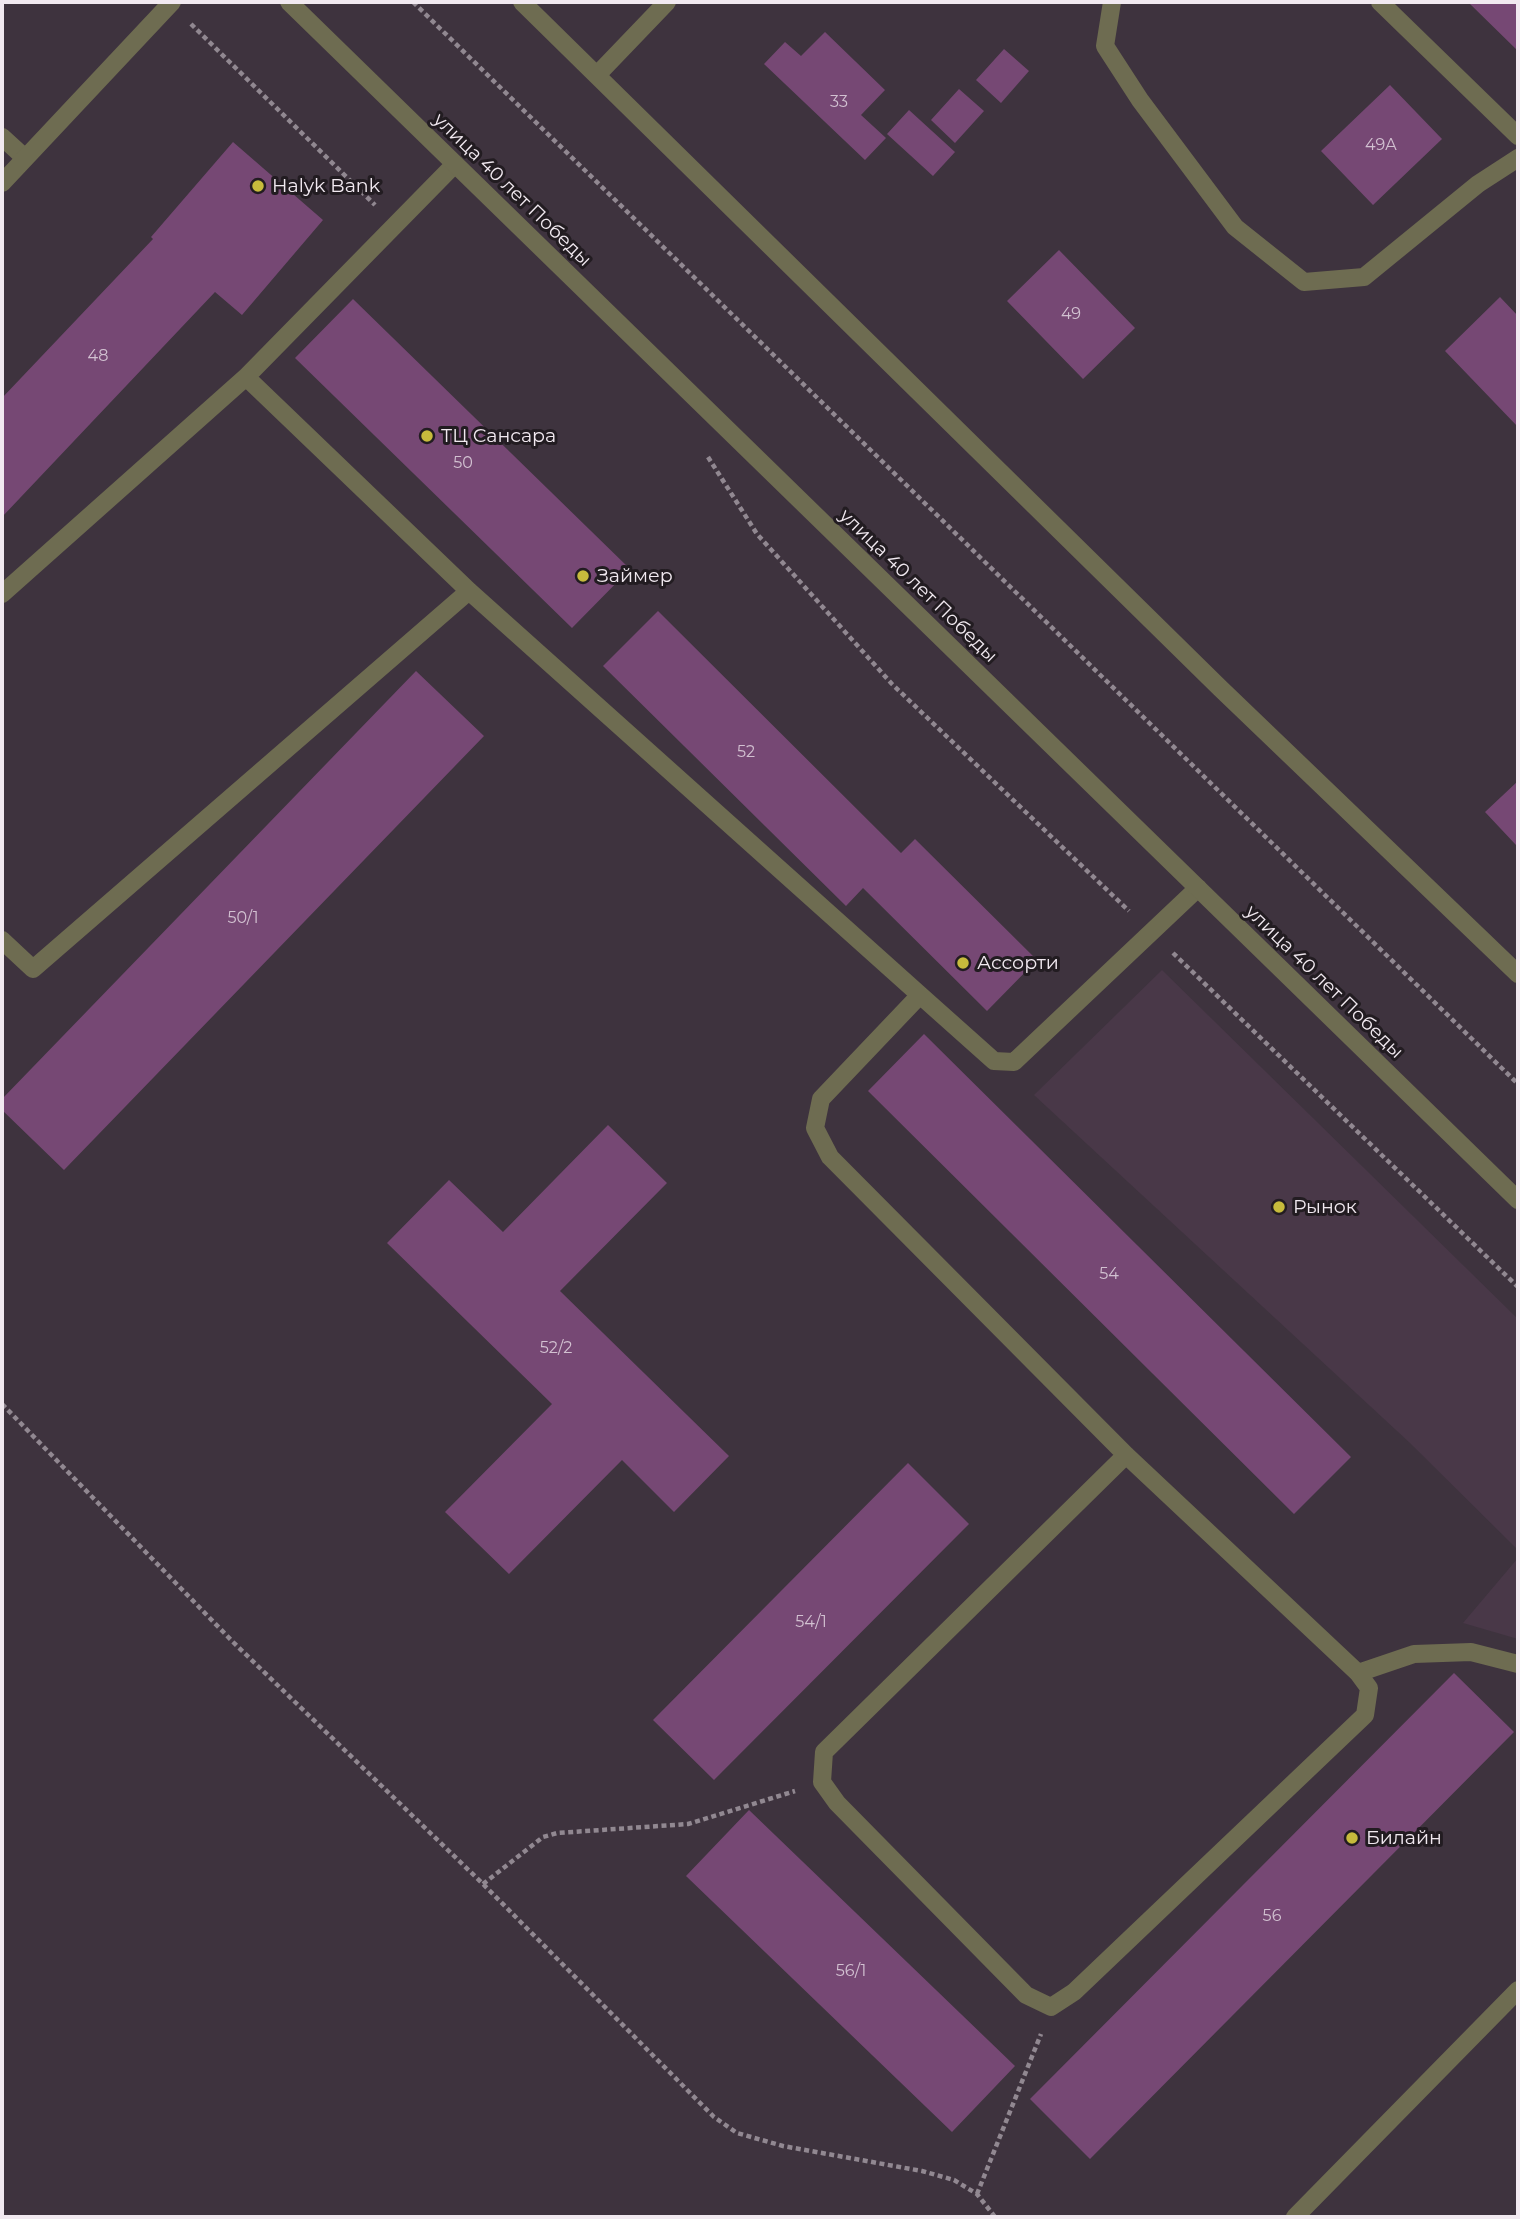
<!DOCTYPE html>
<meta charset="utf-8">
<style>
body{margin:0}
#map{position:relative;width:1520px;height:2219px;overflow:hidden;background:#3e333e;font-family:Montserrat,sans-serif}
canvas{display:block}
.frame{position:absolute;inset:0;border:4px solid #f1e9f0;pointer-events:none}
</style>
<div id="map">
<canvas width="1520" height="2219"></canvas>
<div class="frame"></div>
</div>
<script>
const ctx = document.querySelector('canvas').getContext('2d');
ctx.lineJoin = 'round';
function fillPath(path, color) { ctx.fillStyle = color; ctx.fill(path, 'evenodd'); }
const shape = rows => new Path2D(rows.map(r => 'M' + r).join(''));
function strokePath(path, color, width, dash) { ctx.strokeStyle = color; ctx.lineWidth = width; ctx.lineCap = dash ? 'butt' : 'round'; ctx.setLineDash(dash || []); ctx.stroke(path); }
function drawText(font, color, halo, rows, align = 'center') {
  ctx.font = font + ' Montserrat,sans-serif'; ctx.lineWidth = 6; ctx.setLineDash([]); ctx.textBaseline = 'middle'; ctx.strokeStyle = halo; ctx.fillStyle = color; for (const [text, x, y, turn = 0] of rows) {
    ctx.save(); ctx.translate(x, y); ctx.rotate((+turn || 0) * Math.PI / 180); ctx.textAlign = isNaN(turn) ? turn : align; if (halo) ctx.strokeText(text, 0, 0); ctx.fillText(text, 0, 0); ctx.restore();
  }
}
fillPath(shape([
 [1162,970,1518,1319,1518,1550,1410,1443,1034,1095],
 [1518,1558,1518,1639,1463,1623]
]), '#493848');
fillPath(shape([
 [1472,2,1518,2,1518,51,1470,4],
 [825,32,885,90,861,115,886,138,865,160,764,64,785,42,801,56],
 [1004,49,1029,71,1001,103,976,80],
 [1390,85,1442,139,1373,205,1321,151],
 [959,89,984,111,955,143,931,120],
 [909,110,955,152,933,176,887,134],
 [233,142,323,220,242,315,215,292,2,517,2,398,153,239,151,237],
 [1059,250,1135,328,1083,379,1007,301],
 [1500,297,1518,316,1518,427,1445,351],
 [353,299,630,569,572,628,295,358],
 [658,611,901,853,915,839,1037,960,987,1011,863,888,846,906,603,666],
 [416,671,484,736,64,1170,2,1110,2,1099],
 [1518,781,1518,844,1516,845,1485,812],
 [924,1034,1351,1457,1294,1514,868,1091],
 [608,1125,667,1183,560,1291,729,1456,674,1512,622,1460,509,1574,445,1512,552,1404,387,1243,449,1180,503,1232],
 [908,1463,969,1524,714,1780,653,1720],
 [1454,1673,1514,1732,1090,2159,1030,2099],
 [749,1810,1015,2066,952,2132,686,1876]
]), '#764874');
strokePath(shape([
 [413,2,1518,1084],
 [191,24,375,205],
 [708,457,757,534,892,684,1129,911],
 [1173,953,1518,1287],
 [2,1404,233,1642,483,1884,714,2117,737,2133,783,2146,922,2171,954,2180,977,2194,995,2217],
 [483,1884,543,1837,557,1833,688,1824,795,1791],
 [977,2194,1041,2034]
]), '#918891', 4.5, [5, 3.5]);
strokePath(shape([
 [1112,2,1105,46,1140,100,1235,227,1304,282,1364,277,1478,184,1518,158],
 [1380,2,1518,136],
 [2,137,25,158],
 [246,377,455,164],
 [2,594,246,377,469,591,920,995],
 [2,940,33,969,469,591],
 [1126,1455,824,1752,822,1782,837,1803,1026,1995,1051,2007,1074,1992,1365,1715,1369,1688,1358,1673,1126,1455,830,1157,815,1128,821,1099,920,995,994,1061,1014,1062,1198,888],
 [1358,1673,1414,1654,1471,1652,1518,1664]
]), '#6e6c51', 18);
strokePath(shape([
 [289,2,1518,1200],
 [522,2,1220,688,1518,974],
 [597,75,667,2],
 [2,183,172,2],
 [1295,2217,1518,1990]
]), '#6e6c51', 18);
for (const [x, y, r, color] of [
 [258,186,7,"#c7bb3c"],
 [427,436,7,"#c7bb3c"],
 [583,576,7,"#c7bb3c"],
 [963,963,7,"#c7bb3c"],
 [1279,1207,7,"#c7bb3c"],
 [1352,1838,7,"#c7bb3c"]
]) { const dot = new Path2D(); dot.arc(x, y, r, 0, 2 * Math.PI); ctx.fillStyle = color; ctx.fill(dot); strokePath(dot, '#221c21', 2.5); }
drawText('16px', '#d2c1d1', null, [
 ["33",839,102],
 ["49А",1381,145],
 ["49",1071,314],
 ["48",98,356],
 ["50",463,463],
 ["52",746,752],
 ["50/1",243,918],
 ["54",1109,1274],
 ["52/2",556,1348],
 ["54/1",811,1622],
 ["56",1272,1916],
 ["56/1",851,1971]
]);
drawText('19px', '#f1e9f0', '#221c21', [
 ["Halyk Bank",272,186],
 ["ТЦ Сансара",441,436],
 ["Займер",597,576],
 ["Ассорти",977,963],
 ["Рынок",1293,1207],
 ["Билайн",1366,1838]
], 'left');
drawText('19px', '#f1e9f0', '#221c21', [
 ["улица 40 лет Победы",512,190,44],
 ["улица 40 лет Победы",918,586,44],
 ["улица 40 лет Победы",1324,982,44]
]);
</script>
